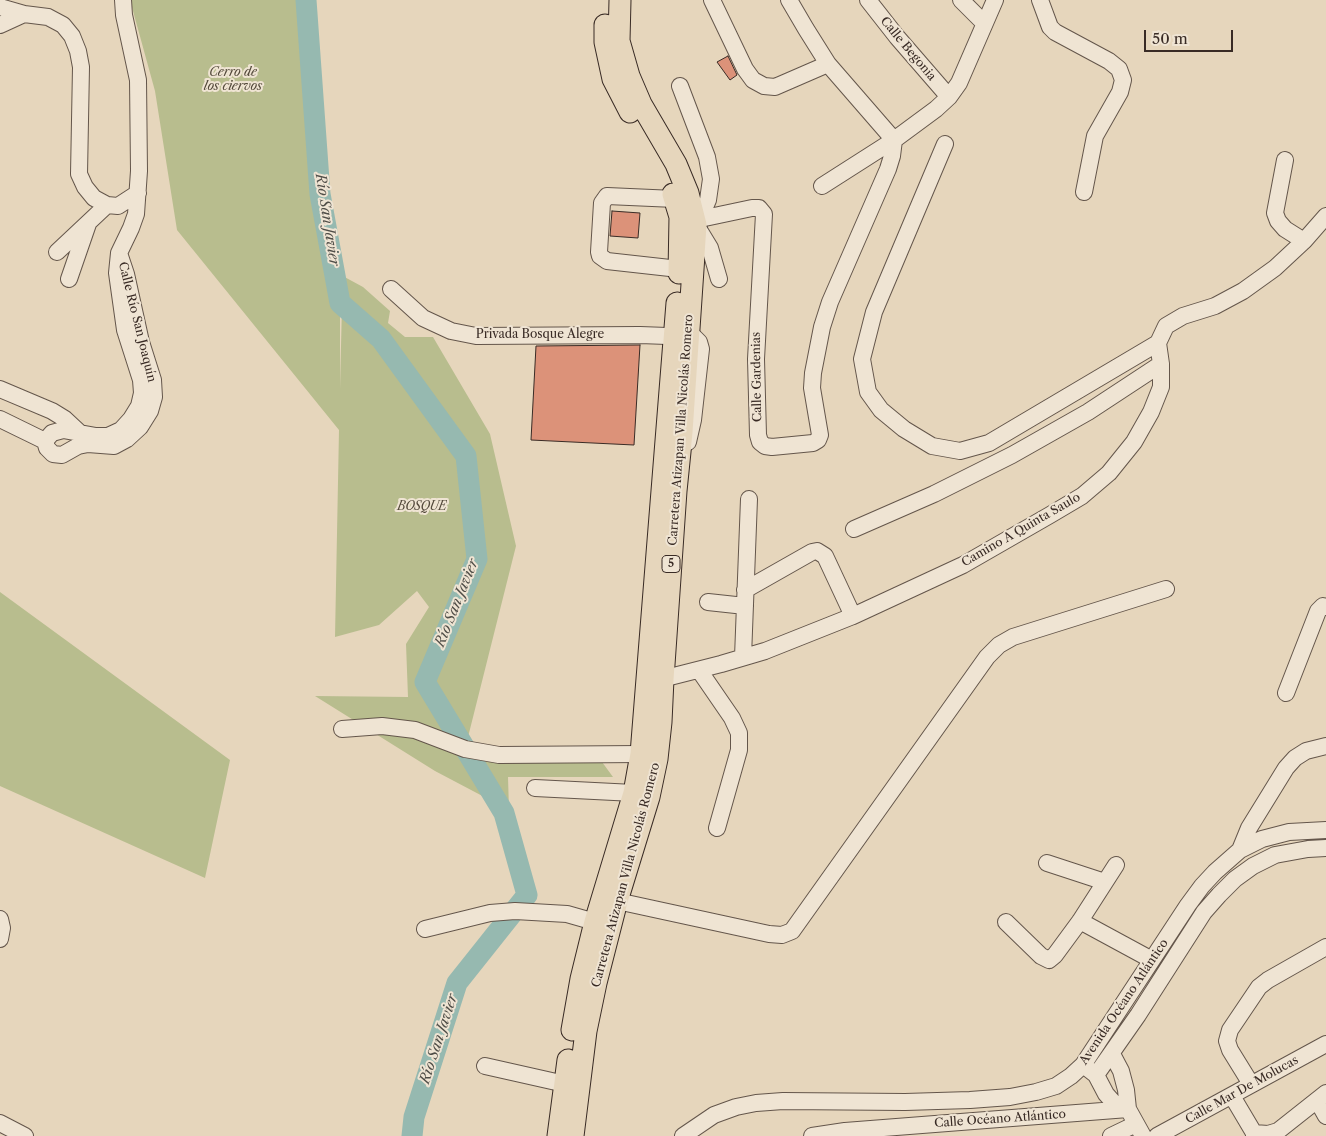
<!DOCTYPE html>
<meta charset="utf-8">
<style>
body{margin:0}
#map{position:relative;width:1326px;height:1136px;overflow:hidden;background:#e6d6bc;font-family:"Libre Caslon Text",serif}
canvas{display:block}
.scale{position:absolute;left:1144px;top:30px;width:89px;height:22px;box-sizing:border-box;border:2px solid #392b25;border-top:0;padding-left:6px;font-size:15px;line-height:18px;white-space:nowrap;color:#392b25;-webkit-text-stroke:4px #efe4d3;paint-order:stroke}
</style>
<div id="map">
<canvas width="1326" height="1136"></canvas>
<div class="scale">50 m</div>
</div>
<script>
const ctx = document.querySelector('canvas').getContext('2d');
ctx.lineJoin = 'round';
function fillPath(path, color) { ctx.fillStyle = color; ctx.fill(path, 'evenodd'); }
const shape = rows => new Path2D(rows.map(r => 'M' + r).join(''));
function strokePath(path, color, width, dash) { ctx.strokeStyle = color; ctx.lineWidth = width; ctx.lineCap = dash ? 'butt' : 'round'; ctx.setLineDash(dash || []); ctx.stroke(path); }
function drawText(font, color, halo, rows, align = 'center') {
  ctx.font = font + ' "Libre Caslon Text",serif'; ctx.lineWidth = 4; ctx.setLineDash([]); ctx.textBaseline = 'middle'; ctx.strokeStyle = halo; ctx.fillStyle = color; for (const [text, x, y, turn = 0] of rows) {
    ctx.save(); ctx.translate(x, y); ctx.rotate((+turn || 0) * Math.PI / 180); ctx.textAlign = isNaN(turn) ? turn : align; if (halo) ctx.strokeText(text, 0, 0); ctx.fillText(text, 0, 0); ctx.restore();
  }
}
fillPath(shape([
 [130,0,306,0,320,194,340,303,340,389,342,304,339,274,363,287,390,311,388,323,405,337,433,337,490,434,516,546,465,749,594,751,613,777,508,777,509,810,435,771,315,696,408,697,406,644,429,607,417,591,379,625,335,637,339,430,177,230,155,91],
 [0,592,230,760,205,878,0,786]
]), '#b8bd8e');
strokePath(shape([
 [306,0,320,194,340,303,381,339,466,456,477,559,425,682,504,813,527,895,457,983,414,1117,412,1136]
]), '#96b9b0', 21);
const building = shape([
 [728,56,737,75,730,80,717,62,728,56],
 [612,211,640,213,638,238,610,236,612,211],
 [640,345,634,445,531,440,536,346,640,345]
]);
fillPath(building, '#dc9279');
strokePath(building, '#392b25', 1);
const minor = shape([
 [712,0,745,69,753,80,764,86,775,87,828,64],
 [789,0,806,29,828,64,894,140],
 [868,0,897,37,949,97],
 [961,0,984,23],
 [1040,0,1050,27,1055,32,1109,61,1119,69,1123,80,1120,92,1095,136,1084,192],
 [0,7,24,14],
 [0,25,24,14,48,17,63,25,72,36,78,51,81,67,79,174,85,187,94,198,107,205,118,206,138,193],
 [680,86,707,157,711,179,708,200,700,219,696,225,710,248,719,279],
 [945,144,874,312,862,359,868,392,881,410,904,429,932,446,960,451,989,443,1158,343],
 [1285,160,1275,213,1278,221,1285,229,1304,241],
 [822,186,894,140,936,109,949,97,959,83,995,0],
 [675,199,607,196,602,203,599,252,600,256,607,261,679,269],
 [700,219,752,208,759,208,764,214,756,359,758,435,760,442,765,446,772,447,813,443,818,440,820,435,812,388,813,373,822,327,830,302,888,169,892,156,894,140],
 [57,252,107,205],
 [119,253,126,274,141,342,153,380,154,397,150,411,140,427,127,439,114,446,88,444,78,446,62,455,53,454,47,448,45,441,52,433,63,430,96,436,108,436,121,430,131,419,139,406,142,393,141,380,125,330,117,273,119,253,131,228,136,214,139,171,138,80,124,15,123,0],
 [69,279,88,224],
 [391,289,423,318,451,331,476,336,640,335,694,337,699,342,701,349,693,420,688,442],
 [0,389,52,411,65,419,80,433],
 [0,419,45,441],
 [854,529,934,494,1012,455,1088,412,1161,364],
 [745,590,812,552,817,551,825,556,853,616],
 [708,602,745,606],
 [743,657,749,499],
 [699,670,732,718,739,733,739,750,717,828],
 [654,681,721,664,765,651,853,616,963,565,1050,515,1082,496,1109,473,1134,442,1151,412,1161,387,1161,364,1158,343,1166,326,1183,316,1215,306,1243,291,1275,268,1304,241,1326,216],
 [1286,693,1318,611,1323,606,1326,607],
 [342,729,382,726,415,730,465,749,499,755,641,754],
 [535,788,634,793],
 [1240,850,1249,828,1286,768,1295,758,1306,751,1326,746],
 [1047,863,1105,882],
 [617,901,769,934,782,935,792,931,987,657,999,645,1013,637,1166,589],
 [0,919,2,928,0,939],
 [1080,921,1152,960],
 [1006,922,1041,956,1049,960,1055,955,1080,921,1116,865],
 [425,929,490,913,515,911,567,914,595,922],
 [1112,1054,1121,1071,1126,1090,1128,1109,1143,1136],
 [485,1066,565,1084],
 [1087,1068,1096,1075,1106,1094,1114,1103,1128,1109],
 [1096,1075,1138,1015,1204,912,1219,895,1235,879,1253,866,1275,855,1308,849,1326,848],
 [1251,1084,1230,1050,1227,1041,1230,1030,1259,987,1268,980,1326,947],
 [1232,1096,1254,1133,1254,1136],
 [1317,1100,1326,1116],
 [0,1123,25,1136],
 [1254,1133,1268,1134,1278,1131,1326,1093],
 [683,1136,714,1115,736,1107,756,1103,783,1101,905,1102,970,1100,1010,1097,1036,1092,1056,1086,1071,1076,1083,1065,1188,905,1202,886,1215,872,1240,850,1262,839,1289,832,1326,830],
 [812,1136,845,1131,1128,1109],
 [1111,1136,1136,1124],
 [1157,1136,1326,1044]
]);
const major = shape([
 [605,25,605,42,613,79,630,112],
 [673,194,680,217,679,273],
 [572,1030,581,979,595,922,634,793,641,754,677,303],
 [558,1136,568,1060],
 [573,1136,586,1031,596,983,617,901,649,797,657,759,661,722,663,679,676,491,682,432,696,225,688,193,676,164,641,104,629,76,619,41,620,0]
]);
strokePath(minor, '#64564b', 18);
strokePath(major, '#392b25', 23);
strokePath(minor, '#efe4d3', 16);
strokePath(major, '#e6d6bc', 21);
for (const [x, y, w] of [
 [671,564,18]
]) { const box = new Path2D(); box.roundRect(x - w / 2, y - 8.5, w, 17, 4); ctx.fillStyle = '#efe4d3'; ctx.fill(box); strokePath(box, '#392b25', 1); }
drawText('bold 11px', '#392b25', null, [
 ["5",671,564]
]);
drawText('12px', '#392b25', '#efe4d3', [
 ["Calle Begonia",908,49,50],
 ["Calle Río San Joaquín",137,322,76],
 ["Privada Bosque Alegre",540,335],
 ["Calle Gardenias",757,377,-91],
 ["Carretera Atizapan Villa Nicolás Romero",681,430,-86],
 ["Camino A Quinta Saulo",1021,530,-30],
 ["Carretera Atizapan Villa Nicolás Romero",626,875,-75],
 ["Avenida Océano Atlántico",1124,1002,-56],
 ["Calle Mar De Molucas",1242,1090,-29],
 ["Calle Océano Atlántico",1000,1119,-4]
]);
drawText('italic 12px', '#52483a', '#efe4d3', [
 ["Cerro de",233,73],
 ["los ciervos",233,87],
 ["BOSQUE",422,507]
]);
drawText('italic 14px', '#504e48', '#efe4d3', [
 ["Río San Javier",327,220,81],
 ["Río San Javier",457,603,-68],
 ["Río San Javier",439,1039,-72]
]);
</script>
